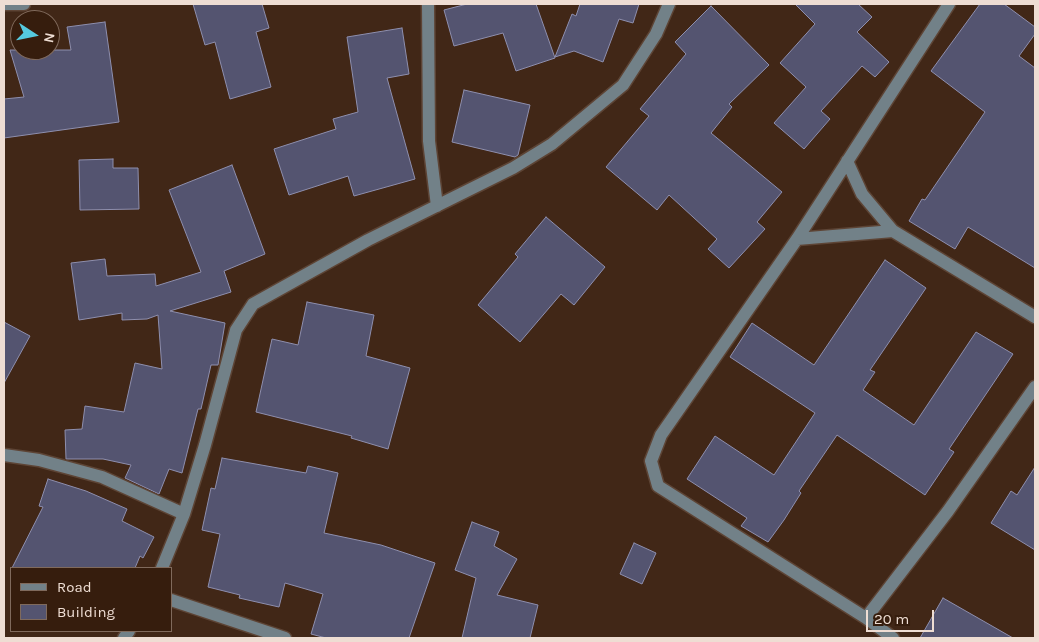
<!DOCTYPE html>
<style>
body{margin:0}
#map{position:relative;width:1039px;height:642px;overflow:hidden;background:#412717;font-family:Karla,sans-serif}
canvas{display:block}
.frame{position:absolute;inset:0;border:5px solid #eeddd3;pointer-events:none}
.legend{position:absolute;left:10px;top:567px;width:162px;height:65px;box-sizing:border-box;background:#361d0d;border:1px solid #806a5c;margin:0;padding:6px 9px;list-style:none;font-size:15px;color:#eeddd3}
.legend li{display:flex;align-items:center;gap:10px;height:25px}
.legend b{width:25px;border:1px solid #806a5c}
.north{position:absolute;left:10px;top:10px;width:50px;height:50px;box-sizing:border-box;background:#361d0d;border:1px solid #806a5c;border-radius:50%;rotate:101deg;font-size:14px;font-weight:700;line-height:20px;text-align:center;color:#eeddd3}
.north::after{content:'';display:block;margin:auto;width:18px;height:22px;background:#55cadf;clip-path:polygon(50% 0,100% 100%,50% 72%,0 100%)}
.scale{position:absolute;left:866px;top:610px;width:68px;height:22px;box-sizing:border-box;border:2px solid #eeddd3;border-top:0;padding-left:6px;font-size:15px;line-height:18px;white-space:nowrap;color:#eeddd3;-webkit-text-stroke:4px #361d0d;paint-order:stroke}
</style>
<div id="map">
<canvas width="1039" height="642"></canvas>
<div class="frame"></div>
<ul class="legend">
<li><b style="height:6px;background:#728188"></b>Road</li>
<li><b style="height:14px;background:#545470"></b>Building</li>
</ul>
<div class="north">N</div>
<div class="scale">20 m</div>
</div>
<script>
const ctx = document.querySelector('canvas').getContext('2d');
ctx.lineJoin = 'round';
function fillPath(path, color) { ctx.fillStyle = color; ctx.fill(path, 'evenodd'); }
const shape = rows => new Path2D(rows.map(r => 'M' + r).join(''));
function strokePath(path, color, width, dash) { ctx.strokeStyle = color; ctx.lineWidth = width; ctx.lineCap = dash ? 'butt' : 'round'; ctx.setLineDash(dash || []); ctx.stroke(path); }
const building = shape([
 [193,4,262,4,269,28,256,32,271,87,230,99,215,42,205,45,193,4],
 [467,4,536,4,555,58,516,71,503,33,454,46,444,10,467,4],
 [580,4,639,4,633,23,619,19,603,62,574,51,555,57,572,14,576,16,580,4],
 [795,4,858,4,872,17,857,32,889,62,875,77,862,66,821,111,830,119,804,149,774,123,806,87,780,63,815,24,795,4],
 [980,4,1004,4,1035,27,1035,34,1019,56,1035,68,1035,268,968,227,955,249,909,221,922,199,925,200,985,112,931,71,980,4],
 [711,6,769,65,729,104,732,107,711,133,782,192,757,222,765,229,729,268,708,249,717,239,669,195,657,210,606,167,649,116,640,109,686,54,675,42,711,6],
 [105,22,119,122,4,138,4,99,24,97,10,50,71,50,67,27,105,22],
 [402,28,409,74,387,78,415,179,354,196,348,176,289,195,274,149,336,129,333,119,358,112,347,37,402,28],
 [464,90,530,105,518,155,515,157,452,142,464,90],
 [113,159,113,168,138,168,139,209,80,210,79,160,113,159],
 [232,165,265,254,224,271,231,292,170,311,225,323,218,365,211,365,201,409,198,409,182,473,169,469,159,494,125,478,131,465,103,459,66,459,65,430,82,429,85,406,124,412,135,363,162,369,158,315,147,319,122,320,122,313,79,320,71,263,105,259,107,276,155,274,156,286,201,272,169,190,232,165],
 [546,217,605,267,574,305,561,294,520,342,478,305,518,257,515,254,546,217],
 [885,260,926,288,870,370,875,372,863,390,914,425,976,332,1013,354,949,449,954,452,925,495,837,435,799,491,801,493,784,520,768,542,741,526,747,518,687,479,715,436,774,475,815,413,730,357,752,323,814,365,885,260],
 [307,302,374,315,366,356,410,368,388,449,351,438,352,436,256,412,272,339,298,345,307,302],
 [4,322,30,336,4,383,4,322],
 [222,458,306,473,308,466,338,473,324,533,381,545,435,563,409,638,326,638,311,634,323,594,285,583,279,607,239,598,240,595,208,587,220,534,202,530,211,488,215,489,222,458],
 [1035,467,1035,550,991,523,1011,491,1017,495,1035,467],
 [48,479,86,491,127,509,122,521,154,537,143,558,140,556,135,568,12,568,43,507,39,506,48,479],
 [472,522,499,532,494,546,517,559,497,595,538,605,530,638,462,638,476,578,455,570,472,522],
 [634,543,656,553,642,584,620,574,634,543],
 [943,598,1013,638,920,638,943,598]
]);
fillPath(building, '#545470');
strokePath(building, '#8e8fae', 1);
const minor = shape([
 [4,4,24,4],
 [428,4,429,141,437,206],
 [847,161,862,194,893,231,1035,317],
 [797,239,893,231],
 [4,455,39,460,102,477,184,514],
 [162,568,184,514,205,445,236,330,253,304,368,240,513,168,552,144,623,85,656,34,669,4],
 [171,600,285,638],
 [866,618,948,511,1035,387],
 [124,638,129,631],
 [893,638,866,618,658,486,651,461,661,435,797,239,949,4]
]);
strokePath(minor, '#5d4435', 15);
strokePath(minor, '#728188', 12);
</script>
